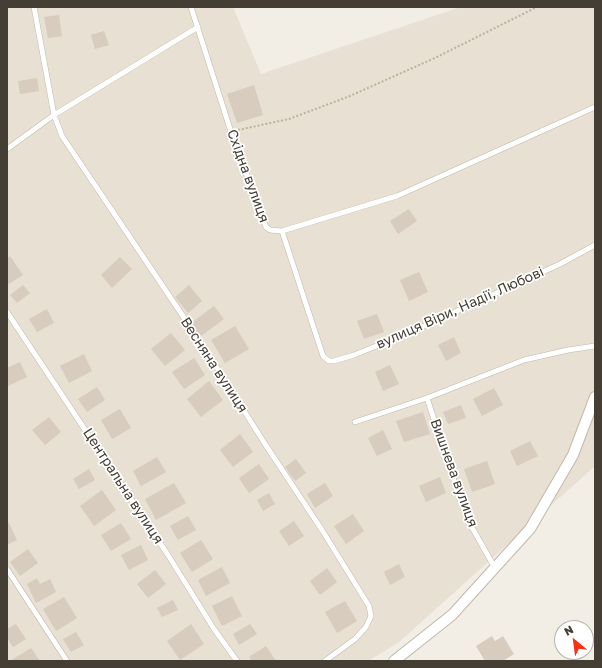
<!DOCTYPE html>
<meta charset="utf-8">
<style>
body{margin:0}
#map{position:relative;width:602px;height:668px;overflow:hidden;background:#f3eee5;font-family:"Golos Text",sans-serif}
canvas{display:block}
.frame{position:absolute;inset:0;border:8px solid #453e34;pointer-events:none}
.north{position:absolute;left:554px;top:620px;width:40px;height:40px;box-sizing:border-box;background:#fff;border:1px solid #b5b2ae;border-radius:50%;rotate:331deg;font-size:11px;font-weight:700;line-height:16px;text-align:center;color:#453e34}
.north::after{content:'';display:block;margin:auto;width:14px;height:18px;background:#fb3013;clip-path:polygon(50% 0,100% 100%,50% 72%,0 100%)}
</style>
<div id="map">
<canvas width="602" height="668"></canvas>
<div class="frame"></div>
<div class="north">N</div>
</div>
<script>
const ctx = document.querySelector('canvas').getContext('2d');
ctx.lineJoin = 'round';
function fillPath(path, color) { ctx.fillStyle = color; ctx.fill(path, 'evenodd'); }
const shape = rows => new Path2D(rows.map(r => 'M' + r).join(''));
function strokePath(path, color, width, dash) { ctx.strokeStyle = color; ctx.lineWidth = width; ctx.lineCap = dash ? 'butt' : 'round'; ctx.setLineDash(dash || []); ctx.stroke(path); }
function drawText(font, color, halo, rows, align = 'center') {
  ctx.font = font + ' "Golos Text",sans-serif'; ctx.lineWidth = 3.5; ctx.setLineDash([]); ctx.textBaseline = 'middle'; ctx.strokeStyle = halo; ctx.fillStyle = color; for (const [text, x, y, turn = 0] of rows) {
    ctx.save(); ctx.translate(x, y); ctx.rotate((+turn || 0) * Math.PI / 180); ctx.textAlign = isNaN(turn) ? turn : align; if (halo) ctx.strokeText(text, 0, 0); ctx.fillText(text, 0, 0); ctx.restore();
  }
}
fillPath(shape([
 [7,7,233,7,261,74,461,7,595,7,595,466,398,643,368,661,7,661]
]), '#e7e0d3');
fillPath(shape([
 [59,15,62,36,48,38,44,17],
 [104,31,109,45,95,49,91,35],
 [37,78,39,91,20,94,18,81],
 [254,85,263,115,237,123,227,94],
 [409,209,417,221,398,234,390,221],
 [10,256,23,275,7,285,7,258],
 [120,257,132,269,112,288,101,275],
 [419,272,428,292,409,301,400,280],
 [23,285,30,293,17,303,10,295],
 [189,285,202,301,188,313,175,297],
 [214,306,224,319,201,336,191,323],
 [47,309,54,323,37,332,29,319],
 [377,314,384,332,364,339,357,321],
 [235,326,249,349,225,363,211,340],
 [171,333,185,350,165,366,151,349],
 [454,337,461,353,446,361,438,345],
 [84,354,92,371,69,383,60,366],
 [194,358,205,375,184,389,172,372],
 [20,362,27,377,8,386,7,383,7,368],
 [390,365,399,384,383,391,375,372],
 [209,381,223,400,201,417,187,399],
 [97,387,105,400,87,412,78,399],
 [494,388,503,405,482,416,473,399],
 [461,405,466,418,448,424,443,412],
 [120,409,131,428,112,439,101,420],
 [423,412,430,434,404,442,396,421],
 [49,417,61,432,45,445,32,430],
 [383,430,392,449,377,456,368,438],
 [240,434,253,452,233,467,220,450],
 [530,441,538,456,517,466,510,451],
 [157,457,166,472,141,486,133,471],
 [296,459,306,473,295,481,285,467],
 [487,461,495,484,472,492,464,469],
 [259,464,269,479,249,493,239,478],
 [89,469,95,480,79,489,73,479],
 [440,477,446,493,426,502,419,486],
 [174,483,186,503,156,520,145,499],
 [325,483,333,496,315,508,307,494],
 [102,490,116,510,94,526,80,506],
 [269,493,275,504,263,511,257,500],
 [353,514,364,531,346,544,334,526],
 [188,516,196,530,178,540,170,526],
 [294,521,304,536,289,546,279,531],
 [9,523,17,540,7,545,7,524],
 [121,523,131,539,111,551,101,535],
 [201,540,213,559,192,572,180,553],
 [141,545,148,560,129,570,121,555],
 [28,549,38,563,20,576,10,562],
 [399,564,405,577,390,585,384,572],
 [222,567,230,583,206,596,198,580],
 [327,568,337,582,320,595,310,581],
 [155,570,166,584,148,598,137,584],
 [37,578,40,584,50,579,56,592,36,603,27,584],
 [232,596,242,616,222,626,212,606],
 [64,597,77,618,56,631,43,609],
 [173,600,178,610,162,617,157,608],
 [345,601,357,621,337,633,325,612],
 [16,624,26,639,13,647,7,638,7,629],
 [191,624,204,644,180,660,167,641],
 [250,624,257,634,239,645,233,634],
 [76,632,84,645,71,652,63,639],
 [492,636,495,641,503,636,514,654,503,661,485,661,476,646],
 [266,646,276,661,252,661,249,657],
 [31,648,40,661,10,661]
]), '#d7ccbd');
const lane = shape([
 [34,7,54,115,62,136,207,352,265,444,322,530,369,606,371,616,366,627,355,639,325,661],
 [191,7,231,132,266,227,270,230,282,231,323,356,329,361,334,361,354,355,411,332,560,264,595,245],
 [7,149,54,115,198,27],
 [282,231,397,196,595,107],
 [7,312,168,555,214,629,237,661],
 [427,398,460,499,470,524,495,568],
 [355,422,427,398,524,360,568,350,595,346],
 [7,569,67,661]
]);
const street = shape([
 [394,661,452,615,530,529,573,455,595,397]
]);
strokePath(lane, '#c1b8aa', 6);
strokePath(street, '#c1b8aa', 12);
strokePath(shape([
 [238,130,289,119,350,96,437,57,537,7]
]), '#c0b198', 2, [2, 2]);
strokePath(lane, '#fff', 5);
strokePath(street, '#fff', 10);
drawText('14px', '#453e34', '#fff', [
 ["Східна вулиця",248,176,70],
 ["вулиця Віри, Надії, Любові",460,308,-24],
 ["Весняна вулиця",214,365,57],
 ["Вишнева вулиця",454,473,70],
 ["Центральна вулиця",123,486,57]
]);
</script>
